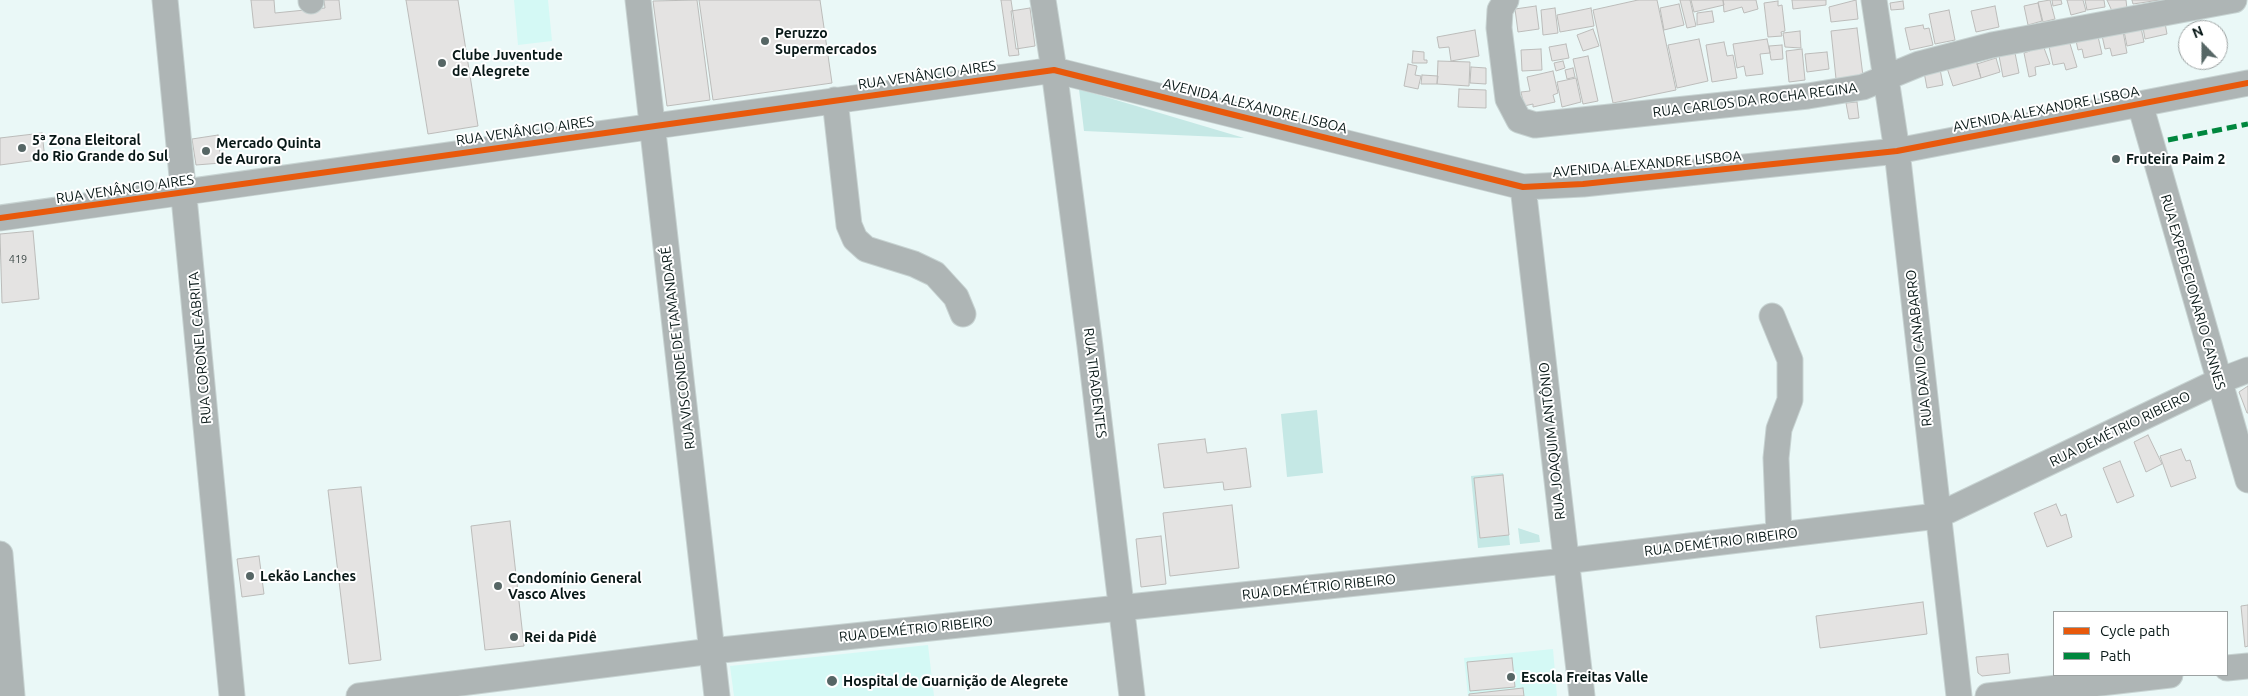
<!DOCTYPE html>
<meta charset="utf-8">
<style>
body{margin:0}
#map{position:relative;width:2248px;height:696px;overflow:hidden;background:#eaf8f7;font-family:Ubuntu,sans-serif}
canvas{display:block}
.legend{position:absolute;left:2053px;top:611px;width:175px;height:65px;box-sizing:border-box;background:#fff;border:1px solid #9ca2a2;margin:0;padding:6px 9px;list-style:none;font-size:15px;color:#071716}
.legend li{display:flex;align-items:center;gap:10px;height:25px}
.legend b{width:25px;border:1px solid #9ca2a2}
.north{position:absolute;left:2178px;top:20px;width:50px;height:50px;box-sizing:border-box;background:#fff;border:1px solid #9ca2a2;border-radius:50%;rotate:338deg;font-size:14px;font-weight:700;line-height:20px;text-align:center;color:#071716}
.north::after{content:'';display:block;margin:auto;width:18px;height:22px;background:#566665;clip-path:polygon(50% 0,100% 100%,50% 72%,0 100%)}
</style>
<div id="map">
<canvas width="2248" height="696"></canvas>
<ul class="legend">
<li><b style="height:6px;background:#e8590c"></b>Cycle path</li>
<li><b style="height:6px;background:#00873e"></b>Path</li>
</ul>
<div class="north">N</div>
</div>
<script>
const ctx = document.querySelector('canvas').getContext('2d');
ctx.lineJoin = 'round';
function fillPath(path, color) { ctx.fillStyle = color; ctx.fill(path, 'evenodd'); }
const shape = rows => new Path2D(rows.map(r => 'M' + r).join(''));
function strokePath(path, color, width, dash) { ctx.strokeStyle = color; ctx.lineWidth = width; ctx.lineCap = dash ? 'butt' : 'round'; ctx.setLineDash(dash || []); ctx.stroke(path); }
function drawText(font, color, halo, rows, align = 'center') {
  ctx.font = font + ' Ubuntu,sans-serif'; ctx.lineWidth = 4; ctx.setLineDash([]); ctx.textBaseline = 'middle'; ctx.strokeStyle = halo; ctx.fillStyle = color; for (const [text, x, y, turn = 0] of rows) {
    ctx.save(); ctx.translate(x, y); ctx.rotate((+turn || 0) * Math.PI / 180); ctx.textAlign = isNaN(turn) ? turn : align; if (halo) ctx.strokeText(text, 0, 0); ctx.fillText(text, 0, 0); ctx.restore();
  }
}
fillPath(shape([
 [514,0,548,0,552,41,518,45],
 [928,645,934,696,734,696,730,666],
 [1553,649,1557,696,1468,696,1464,658]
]), '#d4f9f5');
fillPath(shape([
 [1079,89,1244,138,1084,131],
 [1317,410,1323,473,1287,477,1281,414],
 [1503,473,1503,475,1474,478,1480,538,1509,535,1510,545,1478,548,1471,476],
 [1518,528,1539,535,1540,542,1520,544]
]), '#c5e8e5');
const building = shape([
 [251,0,274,0,275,13,325,8,324,0,339,0,341,19,254,28,251,0],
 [406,0,458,0,478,126,428,134,406,0],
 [697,0,710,100,667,106,653,1,697,0],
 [699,0,820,0,832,83,713,100,699,0],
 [1001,0,1011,0,1019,55,1009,56,1001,0],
 [1638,0,1657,0,1676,90,1613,103,1593,10,1638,0],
 [1680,0,1690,0,1696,26,1687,28,1680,0],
 [1691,0,1723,0,1724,5,1694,12,1691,0],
 [1723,0,1756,0,1758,9,1744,13,1742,7,1724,12,1723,0],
 [1792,0,1826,0,1826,5,1793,9,1792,0],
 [1856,0,1858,19,1831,22,1829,7,1856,0],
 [2050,0,2055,19,2043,22,2038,2,2050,0],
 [2052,0,2061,0,2062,4,2053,6,2052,0],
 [2067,0,2083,0,2086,11,2071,15,2067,0],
 [2085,0,2104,0,2105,7,2087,10,2085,0],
 [2107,0,2126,0,2127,9,2112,11,2107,0],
 [2132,0,2160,0,2133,4,2132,0],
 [1778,1,1778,6,1782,5,1785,31,1781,32,1782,36,1768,37,1764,3,1778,1],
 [1903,1,1904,9,1891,10,1890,3,1903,1],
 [2038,3,2042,21,2028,25,2024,6,2038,3],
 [1679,4,1684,25,1664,30,1660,8,1679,4],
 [1536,6,1539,29,1518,32,1515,9,1536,6],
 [1995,6,1999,27,1976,32,1971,11,1995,6],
 [1030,8,1035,46,1016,49,1011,11,1030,8],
 [1555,8,1558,33,1543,35,1541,10,1555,8],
 [1591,8,1594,26,1560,32,1557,15,1591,8],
 [1949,10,1955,40,1935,44,1929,14,1949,10],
 [1712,11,1714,22,1697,25,1697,13,1712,11],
 [2142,22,2165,23,2167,34,2145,39,2142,22],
 [2140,23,2144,42,2127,46,2123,26,2140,23],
 [1923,25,1924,29,1929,28,1933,45,1910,50,1905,28,1923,25],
 [2122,26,2127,53,2112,56,2110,48,2105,49,2101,31,2122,26],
 [1857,28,1863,76,1836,79,1831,31,1857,28],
 [1593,29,1599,46,1583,51,1577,35,1593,29],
 [1475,30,1479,56,1451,61,1449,47,1439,48,1437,37,1475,30],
 [1800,31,1801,48,1785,47,1783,33,1800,31],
 [2097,32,2102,54,2084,58,2082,49,2078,50,2075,36,2097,32],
 [2068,37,2077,67,2066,70,2064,63,2053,65,2048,42,2068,37],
 [1699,39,1708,81,1677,88,1668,45,1699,39],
 [1767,39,1770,53,1760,54,1763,74,1746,76,1744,66,1737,68,1733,44,1767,39],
 [1724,42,1727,56,1733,55,1737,78,1712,82,1706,45,1724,42],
 [1566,44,1569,58,1552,61,1549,47,1566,44],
 [1782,45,1783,59,1771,60,1769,46,1782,45],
 [2030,48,2044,48,2050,64,2035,67,2036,75,2029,77,2024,53,2030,51,2030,48],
 [1541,49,1542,70,1522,71,1521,50,1541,49],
 [1802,49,1805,80,1789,82,1786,51,1802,49],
 [1413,51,1424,52,1424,60,1427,60,1427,63,1412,63,1413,51],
 [1827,52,1829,69,1807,72,1805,54,1827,52],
 [2015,53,2019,73,2003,77,1999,56,2015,53],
 [1588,56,1598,101,1583,104,1573,59,1588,56],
 [1975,56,1981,78,1953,86,1946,65,1975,56],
 [1996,58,2000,72,1981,78,1977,64,1996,58],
 [1438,61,1470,62,1469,86,1437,84,1438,61],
 [1563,61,1565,68,1556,71,1554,63,1563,61],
 [1408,64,1417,66,1415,75,1421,76,1418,89,1404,86,1408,64],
 [1471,67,1486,68,1486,84,1470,83,1471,67],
 [1573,68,1575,77,1567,79,1565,70,1573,68],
 [1940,69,1943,85,1927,88,1924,72,1940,69],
 [1553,71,1558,93,1553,95,1555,102,1533,107,1533,104,1524,106,1521,92,1530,91,1527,77,1553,71],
 [1422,75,1438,76,1437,84,1421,84,1422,75],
 [1576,78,1581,102,1562,107,1557,82,1576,78],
 [1459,89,1486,90,1486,108,1458,107,1459,89],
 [1857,102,1859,118,1849,119,1846,103,1857,102],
 [42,133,45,159,0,165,0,138,42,133],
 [218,135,221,163,196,165,192,139,218,135],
 [33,231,39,299,2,303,0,234,33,231],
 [2248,386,2248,413,2247,413,2239,392,2248,386],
 [2148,435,2162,464,2146,472,2134,442,2148,435],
 [1205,439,1207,453,1246,448,1251,487,1224,490,1223,482,1164,488,1158,444,1205,439],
 [2181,449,2186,461,2190,460,2196,478,2171,487,2160,456,2181,449],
 [2120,461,2134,496,2117,503,2103,468,2120,461],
 [1503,475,1509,535,1480,538,1474,478,1503,475],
 [361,487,381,660,349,664,328,490,361,487],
 [2056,504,2061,516,2066,514,2072,537,2047,547,2034,513,2056,504],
 [1232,505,1239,568,1170,576,1163,513,1232,505],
 [510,521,524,646,485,650,471,526,510,521],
 [1161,536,1166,584,1141,587,1136,539,1161,536],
 [259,556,264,594,242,597,237,559,259,556],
 [1923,602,1927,634,1820,648,1816,616,1923,602],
 [2248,605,2248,646,2245,647,2241,606,2248,605],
 [2008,654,2010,673,1982,676,1978,673,1976,657,2008,654],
 [1512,658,1515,687,1470,691,1467,662,1512,658],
 [1523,688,1524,696,1469,696,1469,694,1523,688]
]);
fillPath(building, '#e4e3e2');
strokePath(building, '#bcbcba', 1);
const minor = shape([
 [165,0,232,696],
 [311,0,311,1],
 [638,0,717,696],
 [1043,0,1054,70,1090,346,1132,696],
 [1506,0,1500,10,1499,28,1508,99,1519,120,1535,125,1808,96,1863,87,1919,64,1992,45,2234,0],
 [1874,0,1897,151,1959,696],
 [835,100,849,225,855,239,866,249,914,264,935,274,956,297,963,314],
 [2140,104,2248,480],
 [1523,187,1582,696],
 [0,218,1054,70,1523,187,1583,184,1897,151,2248,83],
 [1772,316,1790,360,1790,400,1779,429,1776,458,1779,535],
 [0,554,12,696],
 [2227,668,2248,666],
 [359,696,712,651,1565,561,1937,516,2219,381,2248,370],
 [1988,696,2170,675]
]);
strokePath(minor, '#c7d3d2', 27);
strokePath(minor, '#aeb5b5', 25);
strokePath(shape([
 [2168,140,2248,124]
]), '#00873e', 5, [10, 5]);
strokePath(shape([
 [0,218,1054,70,1523,187,1583,184,1897,151,2248,83]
]), '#e8590c', 6);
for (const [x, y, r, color] of [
 [765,41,5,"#566665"],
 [442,63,5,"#566665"],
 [22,148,5,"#566665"],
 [206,151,5,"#566665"],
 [2116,159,5,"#566665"],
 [250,576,5,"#566665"],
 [498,586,5,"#566665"],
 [514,637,5,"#566665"],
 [1511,677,5,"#566665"],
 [832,681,6,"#566665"]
]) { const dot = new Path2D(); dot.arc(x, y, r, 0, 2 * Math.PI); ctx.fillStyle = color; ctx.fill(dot); strokePath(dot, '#fff', 2); }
drawText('11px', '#3e4a49', null, [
 ["419",18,259]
]);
drawText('bold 14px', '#071716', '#fff', [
 ["Peruzzo",775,33],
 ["Supermercados",775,49],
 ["Clube Juventude",452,55],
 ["de Alegrete",452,71],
 ["5ª Zona Eleitoral",32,140],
 ["do Rio Grande do Sul",32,156],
 ["Mercado Quinta",216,143],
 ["de Aurora",216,159],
 ["Fruteira Paim 2",2126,159],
 ["Lekão Lanches",260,576],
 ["Condomínio General",508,578],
 ["Vasco Alves",508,594],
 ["Rei da Pidê",524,637],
 ["Escola Freitas Valle",1521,677],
 ["Hospital de Guarnição de Alegrete",843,681]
], 'left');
drawText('14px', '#071716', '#fff', [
 ["RUA VENÂNCIO AIRES",927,75,-8],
 ["RUA CARLOS DA ROCHA REGINA",1755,100,-7],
 ["AVENIDA ALEXANDRE LISBOA",1255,106,14],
 ["AVENIDA ALEXANDRE LISBOA",2046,109,-11],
 ["RUA VENÂNCIO AIRES",525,131,-8],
 ["AVENIDA ALEXANDRE LISBOA",1647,164,-5],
 ["RUA VENÂNCIO AIRES",125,189,-8],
 ["RUA EXPEDECIONARIO CANNES",2193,292,74],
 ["RUA CORONEL CABRITA",200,348,-95],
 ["RUA VISCONDE DE TAMANDARÉ",678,348,-97],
 ["RUA DAVID CANABARRO",1919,348,-96],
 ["RUA TIRADENTES",1095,383,83],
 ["RUA DEMÉTRIO RIBEIRO",2120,429,-26],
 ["RUA JOAQUIM ANTÔNIO",1552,441,-96],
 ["RUA DEMÉTRIO RIBEIRO",1721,542,-7],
 ["RUA DEMÉTRIO RIBEIRO",1319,587,-6],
 ["RUA DEMÉTRIO RIBEIRO",916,629,-6]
]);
</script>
